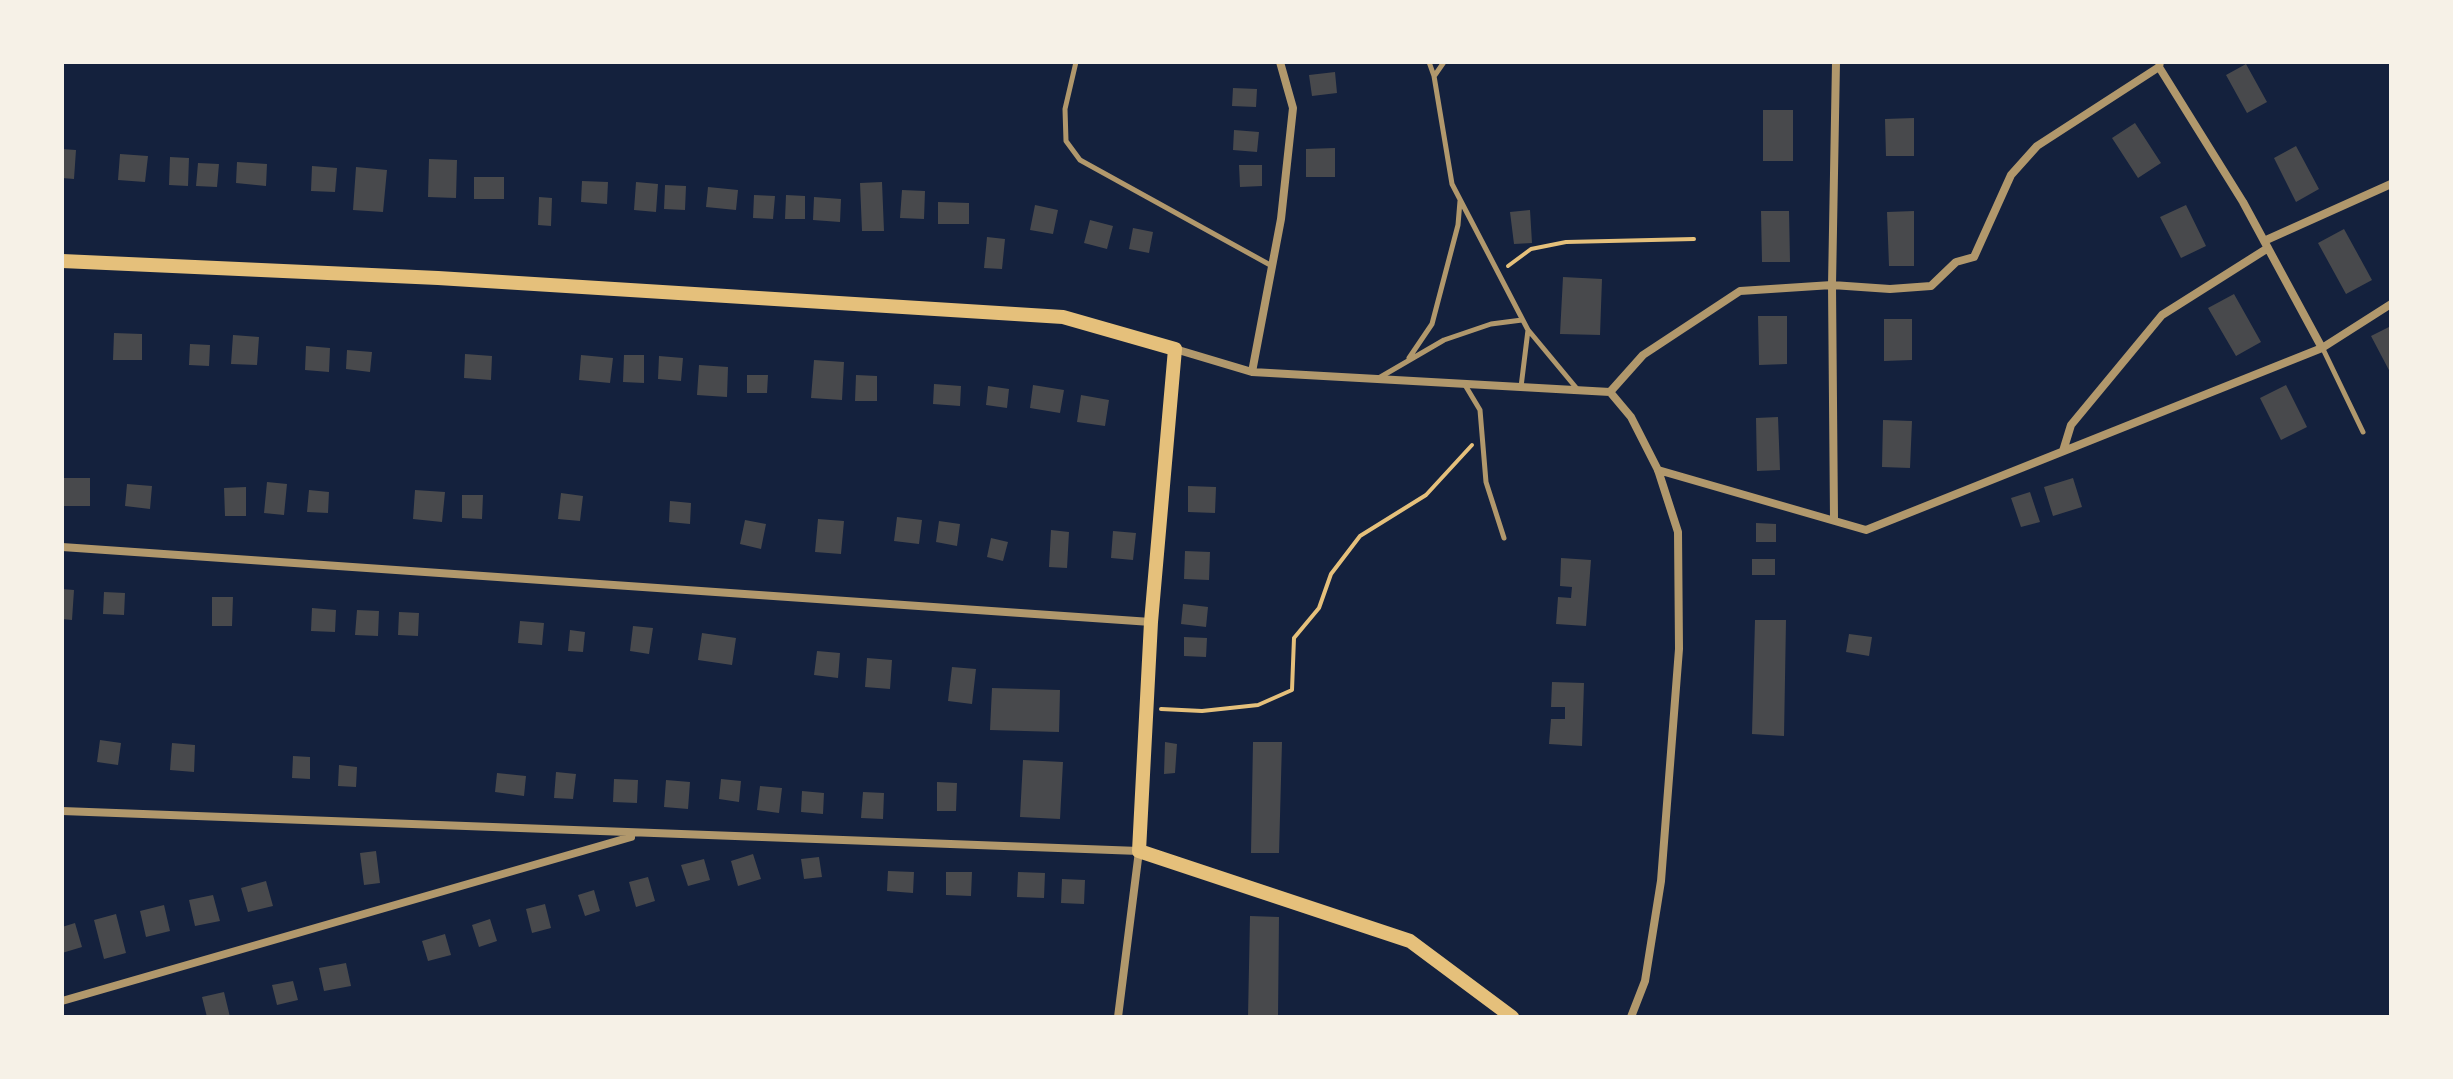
<!DOCTYPE html>
<style>
body{margin:0}
#map{position:relative;width:2453px;height:1079px;overflow:hidden;background:#14213d;font-family:"Times New Roman",serif}
canvas{display:block}
.frame{position:absolute;inset:0;border:64px solid #f6f1e7;pointer-events:none}
</style>
<div id="map">
<canvas width="2453" height="1079"></canvas>
<div class="frame"></div>
</div>
<script>
const ctx = document.querySelector('canvas').getContext('2d');
ctx.lineJoin = 'round';
function fillPath(path, color) { ctx.fillStyle = color; ctx.fill(path, 'evenodd'); }
const shape = rows => new Path2D(rows.map(r => 'M' + r).join(''));
function strokePath(path, color, width, dash) { ctx.strokeStyle = color; ctx.lineWidth = width; ctx.lineCap = dash ? 'butt' : 'round'; ctx.setLineDash(dash || []); ctx.stroke(path); }
fillPath(shape([
 [2246,64,2267,102,2247,113,2226,75],
 [1335,72,1337,93,1312,96,1309,75],
 [1233,88,1257,89,1256,107,1232,106],
 [1763,110,1793,110,1793,161,1763,161],
 [1914,118,1914,156,1886,156,1885,119],
 [2135,123,2161,163,2138,178,2112,138],
 [1234,130,1259,132,1257,152,1233,150],
 [2296,146,2319,189,2296,202,2274,158],
 [1335,148,1335,177,1306,177,1306,149],
 [62,149,76,150,74,179,62,178],
 [120,154,148,156,145,182,118,180],
 [170,157,189,158,188,186,169,185],
 [429,159,457,160,456,198,428,197],
 [237,162,267,164,266,186,236,183],
 [198,163,219,164,217,187,196,186],
 [1239,165,1262,165,1262,186,1240,187],
 [312,166,337,168,335,192,311,191],
 [356,167,387,170,383,212,353,210],
 [474,177,504,177,504,199,474,199],
 [582,181,608,182,607,204,581,202],
 [636,182,658,184,656,212,634,210],
 [882,182,884,231,862,231,860,183],
 [665,185,686,186,685,210,664,209],
 [708,187,738,190,736,210,706,207],
 [902,190,925,191,924,219,900,218],
 [754,195,775,196,773,219,753,218],
 [786,195,805,196,805,219,785,219],
 [539,197,552,198,551,226,538,225],
 [814,197,841,199,840,222,813,220],
 [938,202,969,203,969,224,938,224],
 [1035,205,1058,210,1053,234,1030,230],
 [2186,205,2206,246,2181,258,2160,217],
 [1530,210,1532,243,1514,244,1510,212],
 [1761,211,1789,211,1790,262,1762,262],
 [1914,211,1914,266,1889,266,1887,212],
 [1090,220,1113,226,1107,249,1084,243],
 [1133,228,1153,232,1149,253,1129,249],
 [2344,229,2372,280,2346,294,2318,243],
 [987,237,1005,239,1002,269,984,268],
 [1563,277,1602,279,1600,335,1560,334],
 [2234,294,2261,342,2236,356,2208,308],
 [1758,316,1787,316,1787,364,1759,365],
 [1884,319,1912,319,1912,360,1884,361],
 [2391,326,2391,374,2371,336],
 [114,333,142,334,142,360,113,360],
 [233,335,259,337,257,365,231,364],
 [190,344,210,345,209,366,189,365],
 [306,346,330,348,329,372,305,370],
 [347,350,372,352,370,372,346,369],
 [465,354,492,356,491,380,464,378],
 [581,355,613,358,610,383,579,380],
 [624,355,644,355,644,383,623,382],
 [659,356,683,358,681,381,658,379],
 [814,360,844,362,842,400,811,398],
 [699,365,728,367,727,397,697,395],
 [747,375,768,375,767,393,747,393],
 [856,375,877,376,877,401,855,401],
 [934,384,961,386,960,406,933,404],
 [1033,385,1064,390,1060,413,1030,408],
 [2286,385,2307,427,2281,440,2260,398],
 [988,386,1009,389,1007,408,986,405],
 [1081,395,1109,400,1105,426,1077,422],
 [1778,417,1780,470,1757,471,1756,418],
 [1883,420,1912,421,1910,468,1882,467],
 [62,478,90,478,90,506,62,506],
 [2073,478,2082,507,2053,516,2044,487],
 [267,482,287,484,284,515,264,513],
 [127,484,152,486,150,509,125,506],
 [1188,486,1216,487,1215,513,1188,512],
 [246,487,246,516,225,516,224,488],
 [309,490,329,492,328,513,307,512],
 [415,490,445,492,442,522,413,519],
 [2030,492,2040,522,2021,527,2011,498],
 [561,493,583,496,580,521,558,519],
 [462,495,483,495,482,519,462,518],
 [670,501,691,503,690,524,669,522],
 [897,517,922,520,919,544,894,541],
 [818,519,844,521,841,554,815,552],
 [745,520,766,524,761,549,740,544],
 [939,521,960,524,957,546,936,542],
 [1756,523,1776,524,1776,542,1756,542],
 [1051,530,1069,532,1067,568,1049,567],
 [1113,531,1136,533,1133,560,1111,558],
 [991,538,1008,542,1003,561,987,557],
 [1185,551,1210,552,1209,580,1184,579],
 [1561,558,1591,560,1586,626,1556,624,1558,597,1571,598,1572,587,1560,586],
 [1752,559,1775,559,1775,575,1752,575],
 [62,589,74,590,72,620,62,619],
 [104,592,125,593,124,615,103,614],
 [212,597,233,597,232,626,212,626],
 [1183,604,1208,607,1206,627,1181,624],
 [312,608,336,610,335,632,311,631],
 [357,610,379,611,378,636,355,635],
 [399,612,419,613,418,636,398,635],
 [1755,620,1786,620,1784,736,1752,734],
 [520,621,544,623,542,645,518,643],
 [633,626,653,628,649,654,630,651],
 [570,630,585,632,583,652,568,651],
 [702,633,736,638,732,665,698,660],
 [1849,634,1872,637,1869,656,1846,652],
 [1184,637,1207,638,1206,657,1184,656],
 [817,651,840,653,838,678,814,675],
 [867,658,892,660,890,689,865,687],
 [952,667,976,669,972,704,948,701],
 [1552,682,1584,683,1582,746,1549,744,1551,719,1565,719,1565,707,1551,707],
 [992,688,1060,690,1059,732,990,730],
 [100,740,121,743,118,765,97,762],
 [1165,742,1177,744,1175,773,1164,774],
 [1253,742,1282,742,1279,853,1251,853],
 [172,743,195,745,194,772,170,770],
 [293,756,310,757,310,779,292,778],
 [1023,760,1063,762,1060,819,1020,817],
 [339,765,357,767,356,787,338,786],
 [556,772,576,774,573,799,554,798],
 [497,773,526,776,524,796,495,792],
 [614,779,638,780,637,803,613,802],
 [721,779,741,781,739,802,719,799],
 [666,780,690,782,688,809,664,807],
 [937,782,957,783,956,811,937,811],
 [760,786,782,788,779,813,757,810],
 [802,791,824,793,823,814,801,812],
 [863,792,884,793,883,819,861,818],
 [376,851,380,883,364,885,360,853],
 [753,854,761,879,738,886,731,861],
 [819,857,822,877,804,879,801,859],
 [704,859,710,880,688,886,681,865],
 [888,871,914,872,913,893,887,891],
 [946,872,972,872,971,896,946,895],
 [1018,872,1045,873,1044,898,1017,897],
 [648,877,655,901,636,907,629,882],
 [1062,879,1085,880,1084,904,1061,903],
 [266,881,273,906,248,912,241,888],
 [594,890,600,911,585,916,578,895],
 [213,895,220,921,195,926,189,900],
 [545,904,551,928,532,933,526,909],
 [164,905,170,931,146,937,140,911],
 [116,914,126,953,104,959,94,920],
 [1250,916,1279,917,1278,1017,1248,1017],
 [490,919,497,941,479,947,472,925],
 [75,923,82,947,62,953,62,927],
 [445,934,451,955,428,961,422,941],
 [346,963,351,986,324,991,319,968],
 [293,981,298,1000,277,1005,272,985],
 [224,992,230,1017,207,1017,202,997]
]), '#48494c');
strokePath(shape([
 [1508,266,1531,249,1566,242,1694,239],
 [1161,709,1202,711,1258,705,1292,690,1294,638,1319,608,1331,574,1360,536,1426,495,1472,445]
]), '#e5c07b', 4);
strokePath(shape([
 [1076,62,1065,109,1066,141,1080,160,1272,266],
 [1429,62,1434,76,1452,184,1528,330,1521,387],
 [1435,75,1444,62],
 [1529,331,1578,390],
 [2323,349,2363,432],
 [1409,358,1432,324,1458,225,1460,201],
 [1377,379,1444,340,1491,324,1522,320],
 [1465,385,1480,410,1486,482,1504,538]
]), '#b1986c', 5);
strokePath(shape([
 [2159,67,2243,202,2322,348],
 [2264,241,2391,184],
 [1175,349,1252,372,1610,392,1631,417,1658,470,1678,532,1679,649,1661,881,1645,981,1631,1017],
 [1252,372,1281,219,1293,108,1280,62],
 [1610,392,1643,355,1740,291,1832,285,1890,289,1931,286,1956,262,1974,257,2011,175,2037,146,2159,67,2160,62],
 [2063,451,2071,425,2162,315,2268,248],
 [1658,470,1866,530,2322,348,2391,304],
 [1834,519,1832,285,1836,62],
 [62,547,1151,622],
 [62,811,1139,851,1118,1017],
 [62,1001,631,837]
]), '#b1986c', 8);
strokePath(shape([
 [62,261,438,278,1063,317,1175,349,1151,622,1139,851,1410,941,1512,1017]
]), '#e5c07b', 14);
</script>
